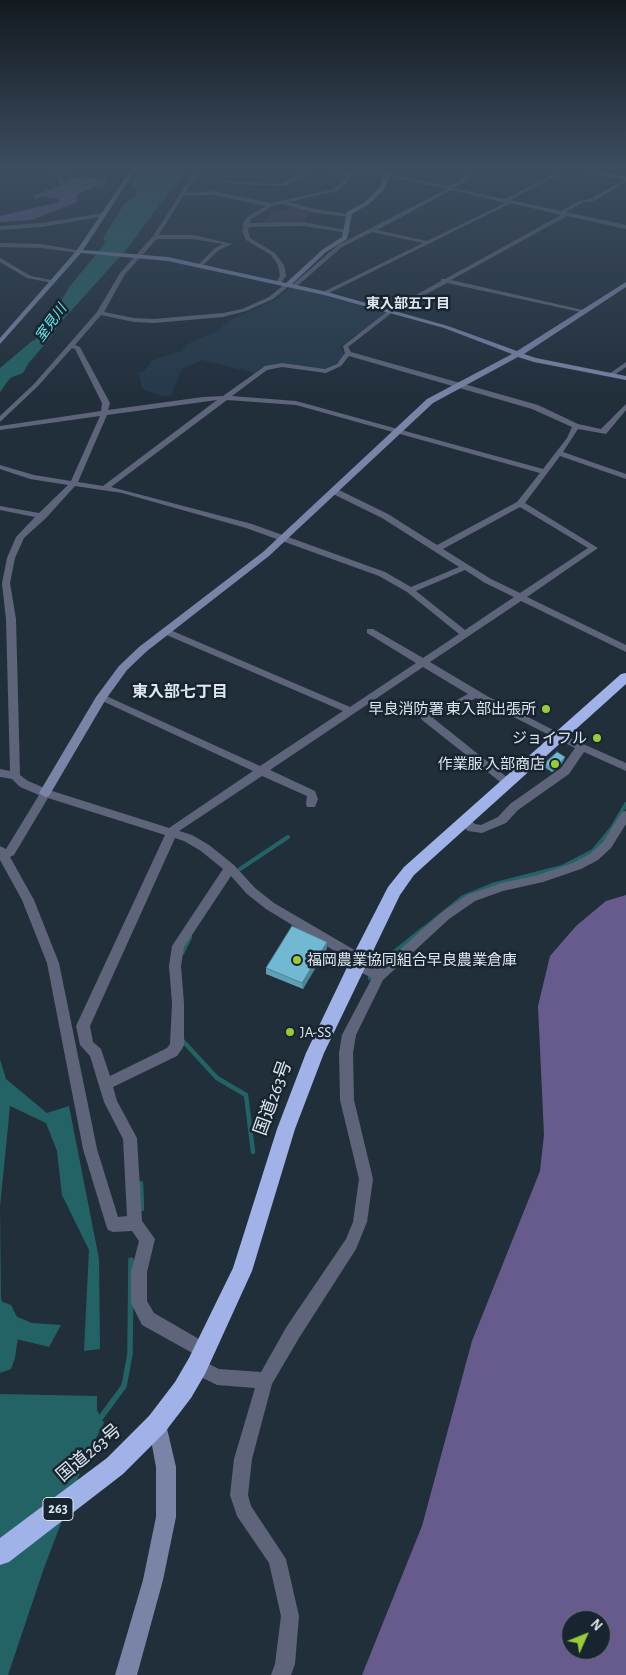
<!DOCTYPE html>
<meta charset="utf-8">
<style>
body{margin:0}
#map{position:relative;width:626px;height:1675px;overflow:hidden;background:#212f3b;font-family:"Alegreya Sans",sans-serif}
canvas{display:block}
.north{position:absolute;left:561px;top:1610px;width:50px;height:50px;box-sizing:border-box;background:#182531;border:1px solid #67737d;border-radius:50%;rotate:46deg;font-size:14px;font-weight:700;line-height:20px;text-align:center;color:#dee7ef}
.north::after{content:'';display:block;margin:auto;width:18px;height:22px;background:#99cb36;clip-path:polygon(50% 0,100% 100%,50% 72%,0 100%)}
</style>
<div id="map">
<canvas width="626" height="1675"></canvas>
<div class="north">N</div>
</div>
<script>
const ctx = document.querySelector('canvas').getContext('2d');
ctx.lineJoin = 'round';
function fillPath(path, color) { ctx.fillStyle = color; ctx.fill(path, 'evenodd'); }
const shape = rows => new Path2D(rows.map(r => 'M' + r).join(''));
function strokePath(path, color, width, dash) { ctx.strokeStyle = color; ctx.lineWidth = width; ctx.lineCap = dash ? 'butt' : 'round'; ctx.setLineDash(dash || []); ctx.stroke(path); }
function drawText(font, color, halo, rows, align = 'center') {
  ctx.font = font + ' "Alegreya Sans","Noto Sans JP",sans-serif'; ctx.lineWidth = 5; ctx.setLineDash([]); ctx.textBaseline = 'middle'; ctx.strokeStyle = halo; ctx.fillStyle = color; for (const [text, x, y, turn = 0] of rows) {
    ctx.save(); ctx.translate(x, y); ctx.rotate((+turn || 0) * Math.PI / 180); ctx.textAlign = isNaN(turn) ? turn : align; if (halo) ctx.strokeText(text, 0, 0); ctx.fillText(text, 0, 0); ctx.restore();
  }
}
fillPath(shape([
 [291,287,388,312,341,346,344,356,336,364,326,369,278,364,262,367,255,373,202,360,182,369,171,396,162,396,142,389,139,373,145,370,152,360,182,351,186,345,215,332,232,319,279,298]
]), '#25394a');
fillPath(shape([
 [294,206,310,210,304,223,260,224,270,214]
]), '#3e365a');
fillPath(shape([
 [84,177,107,179,104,185,107,188,115,188,95,187,77,194,77,202,32,220,0,222,0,216,59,202,58,199,41,196,67,186,66,179],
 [626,895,626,1675,362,1675,422,1526,472,1341,540,1171,544,1135,538,1006,550,956,576,926,606,901],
 [571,1620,601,1620,601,1650,571,1650]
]), '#675b8e');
fillPath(shape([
 [141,168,188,168,125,251,61,322,50,338,28,364,23,373,10,378,0,392,0,377,17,363,14,361,15,359,29,347,47,325,46,323,50,321,69,287,103,246,105,242,103,238,124,204,136,195,136,189,130,185],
 [0,1059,6,1079,47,1113,69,1106,99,1259,100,1349,84,1351,89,1250,62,1195,57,1151,46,1123,10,1106,0,1207,1,1299,8,1313,32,1323,61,1325,49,1347,0,1335],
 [0,1394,97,1396,97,1410,104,1423,86,1457,44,1568,8,1675,0,1675]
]), '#236366');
strokePath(shape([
 [240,869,288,837],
 [422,930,463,897,492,885,562,867,593,851,612,828,626,804]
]), '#236366', 4);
strokePath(shape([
 [182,953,190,937],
 [370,978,391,955,423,929],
 [182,1040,217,1078,246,1095,253,1152],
 [141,1183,142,1209]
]), '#236366', 4.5);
strokePath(shape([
 [99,1420,124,1386,130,1354,131,1260]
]), '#236366', 5.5);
fillPath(shape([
 [36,340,40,341,42,344,40,347,5,378,0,379,0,368,32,341,36,340],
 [0,1301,11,1305,20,1323,15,1358,11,1369,0,1373,0,1301]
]), '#236366');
fillPath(shape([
 [25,168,33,168,0,174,0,172,25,168],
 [35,168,41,168,59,172,76,168,82,168,62,175,66,187,35,199,33,196,61,185,57,175,35,168],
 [197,168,201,168,185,193,213,191,271,203,333,189,343,181,346,176,308,172,289,185,282,186,236,184,217,180,219,179,236,182,282,184,303,172,284,168,293,168,323,172,388,174,447,186,460,181,475,168,479,168,464,183,452,188,505,199,567,168,572,168,510,200,561,211,579,201,590,199,626,179,626,182,594,201,582,203,566,212,626,225,626,229,567,216,451,280,583,310,586,312,585,313,447,283,393,312,348,347,351,352,538,405,578,424,601,429,626,404,626,410,606,434,578,429,563,452,626,474,626,479,560,456,525,503,598,548,527,597,626,645,626,652,521,601,430,662,487,696,563,735,626,763,626,771,584,752,569,774,518,810,506,823,482,833,468,831,460,824,458,821,460,818,468,818,475,824,481,825,498,817,510,804,561,768,575,748,476,698,465,704,444,711,433,718,513,782,508,786,504,785,422,720,421,718,422,716,436,707,457,700,468,694,423,667,270,770,315,791,318,799,315,807,307,807,306,804,307,796,262,776,179,831,192,835,209,845,234,865,255,888,274,903,363,955,365,959,364,962,378,969,441,913,467,895,502,883,538,875,573,863,590,854,603,842,622,812,626,811,626,824,611,848,598,860,581,869,543,882,503,891,475,901,449,919,383,980,356,1035,353,1053,354,1100,373,1179,367,1222,356,1249,299,1338,272,1384,252,1459,248,1495,251,1506,286,1559,299,1616,295,1664,291,1675,271,1675,275,1664,281,1616,269,1563,237,1516,230,1495,234,1459,255,1388,217,1385,191,1372,189,1366,191,1360,197,1358,219,1369,261,1372,287,1326,346,1239,353,1222,359,1179,340,1100,339,1053,342,1035,372,978,352,968,350,964,351,961,266,909,247,894,231,876,184,947,181,966,184,1003,184,1045,182,1049,177,1056,113,1087,117,1101,137,1138,142,1221,155,1239,147,1272,147,1301,154,1313,211,1346,213,1352,211,1358,205,1360,142,1325,131,1303,131,1272,139,1241,132,1231,113,1232,108,1230,106,1225,83,1149,47,963,22,900,0,860,0,846,6,849,39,795,20,787,12,779,0,777,0,769,10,771,6,619,2,583,7,558,16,537,35,517,0,510,0,506,39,513,68,485,30,479,0,469,0,465,34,475,71,481,100,416,0,430,0,426,101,411,102,403,75,349,72,348,38,386,0,422,0,416,34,384,97,312,120,273,153,236,197,168],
 [351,176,388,176,447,189,338,245,292,285,292,287,296,287,342,247,372,232,423,243,323,292,323,294,327,294,511,203,561,215,445,279,441,279,441,281,389,310,343,346,345,353,337,364,325,369,282,363,265,366,223,396,203,397,108,410,110,403,80,347,75,345,101,315,134,322,154,323,223,317,246,311,273,299,290,285,285,284,269,297,242,309,223,313,154,319,134,318,104,312,125,274,157,239,193,239,223,244,215,248,198,265,200,268,219,250,232,244,193,235,159,235,183,196,213,195,266,206,247,217,242,225,244,226,242,231,246,240,271,255,278,265,280,276,276,283,279,285,286,276,284,265,275,253,250,238,248,231,249,227,303,226,348,233,351,231,303,222,250,223,251,219,273,206,283,204,315,213,349,217,347,214,315,209,289,202,337,191,347,183,351,176],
 [452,190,505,203,427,241,377,230,452,190],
 [349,356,532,409,572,427,567,438,543,469,296,401,232,396,267,370,282,367,326,373,341,366,349,356],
 [217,400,103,486,78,482,107,415,217,400],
 [227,400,296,405,540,473,517,502,437,545,388,514,337,489,331,489,331,493,382,518,459,567,411,587,385,572,252,524,111,487,227,400],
 [75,486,122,493,246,528,379,576,407,592,459,634,423,658,373,629,367,629,367,633,416,663,350,707,168,629,162,629,162,633,343,711,260,766,104,695,98,695,96,697,98,699,253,771,169,828,49,790,28,781,20,775,16,619,10,583,15,558,24,538,46,518,75,486],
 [520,507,588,548,520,593,491,579,443,549,520,507],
 [465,570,485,583,514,597,465,630,416,591,465,570],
 [48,798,165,835,76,1026,80,1045,90,1056,104,1102,123,1139,127,1216,118,1217,97,1149,59,963,34,900,10,857,14,855,48,798],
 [175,838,184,841,201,851,223,869,172,946,169,966,172,1003,170,1044,167,1048,110,1076,101,1049,93,1042,90,1026,175,838],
 [103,213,105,216,42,227,0,230,0,226,42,223,103,213],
 [0,243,41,244,82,251,79,253,41,248,0,247,0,243],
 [0,258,31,276,56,281,53,283,27,278,0,262,0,258],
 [626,362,626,367,613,376,609,376,609,374,626,362]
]), '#5e657b');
fillPath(shape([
 [132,168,137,168,83,250,168,257,286,283,322,250,342,237,347,212,365,202,379,188,384,175,392,168,397,168,389,177,384,190,369,204,352,214,347,239,326,252,292,284,327,292,448,326,517,351,626,282,626,287,524,354,536,358,626,376,626,380,534,362,518,357,433,403,269,556,147,651,127,670,106,699,49,796,45,797,39,793,96,697,119,666,139,647,263,552,427,399,512,354,444,328,324,295,168,261,81,253,0,344,0,338,77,250,132,168],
 [569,168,626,176,626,180,571,170,569,168],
 [157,1415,164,1417,166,1424,176,1467,176,1517,163,1580,137,1675,115,1675,143,1580,156,1517,156,1467,148,1424,150,1417,157,1415]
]), '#7984a7');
fillPath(shape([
 [626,673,626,684,414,875,400,895,324,1053,295,1129,252,1271,205,1374,191,1398,165,1432,123,1474,9,1562,0,1565,0,1538,107,1458,149,1416,175,1382,189,1358,233,1268,277,1129,306,1053,351,959,388,887,404,867,621,674,626,673]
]), '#a0b2e8');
fillPath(shape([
 [564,760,559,767,552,772,544,767,544,764],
 [327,948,303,989,266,974,266,968]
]), '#619fb5');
fillPath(shape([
 [565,757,564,760,559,767,552,772,552,769],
 [327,942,327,948,303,989,302,983]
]), '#4f8293');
const building = shape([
 [557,752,565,757,560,763,552,769,544,764,557,752],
 [292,926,327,942,302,983,266,968,292,926]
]);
fillPath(building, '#71b9d2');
strokePath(building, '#4f8293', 1);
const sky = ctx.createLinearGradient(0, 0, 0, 402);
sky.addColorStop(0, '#121a20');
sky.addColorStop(0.42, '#3d4d60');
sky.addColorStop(1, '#3d4d6000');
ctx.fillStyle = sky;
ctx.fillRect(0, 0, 626, 402);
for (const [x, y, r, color] of [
 [546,709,5,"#99cb36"],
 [597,738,5,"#99cb36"],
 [555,764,5,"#99cb36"],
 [297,960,5,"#99cb36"],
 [290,1032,5,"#99cb36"]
]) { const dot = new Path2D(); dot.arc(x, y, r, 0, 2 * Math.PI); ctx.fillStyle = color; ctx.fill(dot); strokePath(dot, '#182531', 2); }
drawText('bold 14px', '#dee7ef', '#182531', [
 ["東入部五丁目",408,304]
]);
drawText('italic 14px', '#69e5e9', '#182531', [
 ["室見川",51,323,-54]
]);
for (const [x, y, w] of [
 [58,1509,30]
]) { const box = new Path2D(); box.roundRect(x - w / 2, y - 11.5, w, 23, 4); ctx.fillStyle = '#182531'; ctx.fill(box); strokePath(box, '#dee7ef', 1); }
drawText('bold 14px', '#dee7ef', null, [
 ["263",58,1509]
]);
drawText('15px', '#dee7ef', '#182531', [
 ["早良消防署 東入部出張所",536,709],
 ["ジョイフル",587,738],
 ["作業服 入部商店",545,764],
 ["福岡農業協同組合早良農業倉庫",307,960,"left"],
 ["JA-SS",300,1032,"left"]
], 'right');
drawText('bold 16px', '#dee7ef', '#182531', [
 ["東入部七丁目",180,692]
]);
drawText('18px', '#dee7ef', '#182531', [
 ["国道263号",273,1098,-70],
 ["国道263号",89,1453,-40]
]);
</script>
